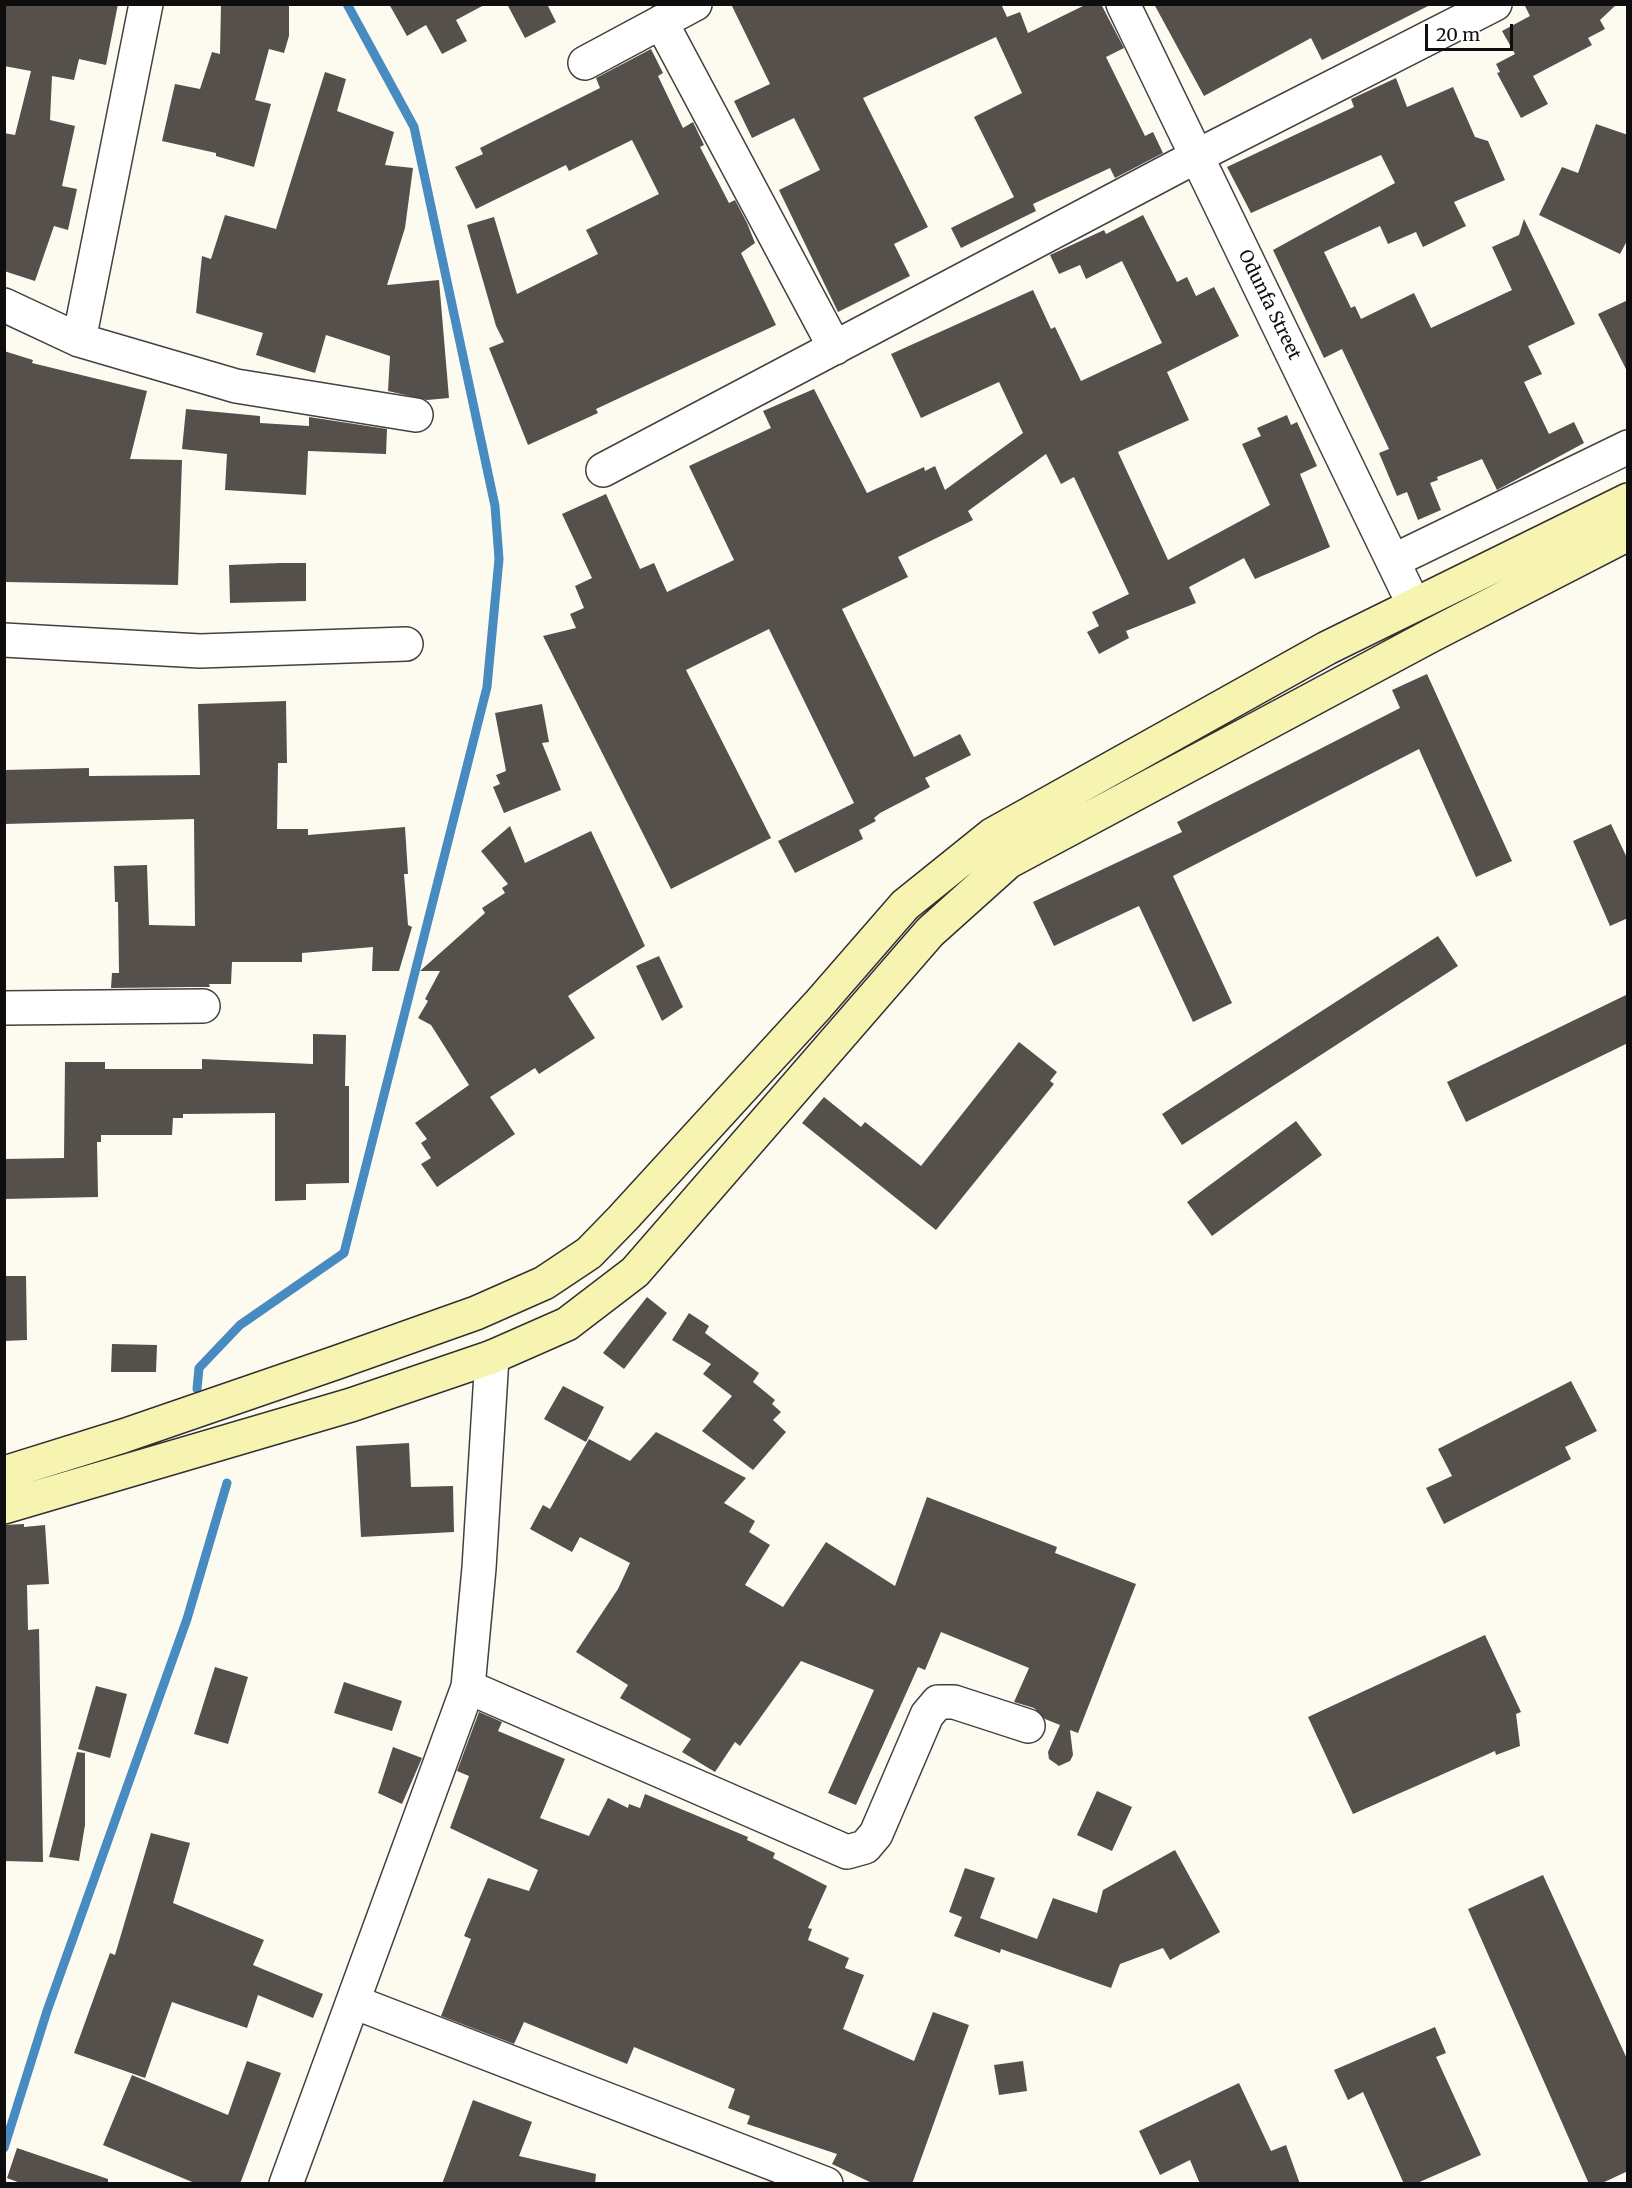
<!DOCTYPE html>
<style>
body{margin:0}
#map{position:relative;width:1632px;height:2188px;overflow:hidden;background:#fdfbf0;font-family:Merriweather,serif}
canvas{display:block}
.frame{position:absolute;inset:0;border:6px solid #0e0e0e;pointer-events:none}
.scale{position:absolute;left:1425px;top:24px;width:88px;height:27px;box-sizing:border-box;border:3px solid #0e0e0e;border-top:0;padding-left:8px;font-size:18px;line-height:21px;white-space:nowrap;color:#0e0e0e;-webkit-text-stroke:4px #fff;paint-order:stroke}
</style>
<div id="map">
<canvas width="1632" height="2188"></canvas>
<div class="frame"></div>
<div class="scale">20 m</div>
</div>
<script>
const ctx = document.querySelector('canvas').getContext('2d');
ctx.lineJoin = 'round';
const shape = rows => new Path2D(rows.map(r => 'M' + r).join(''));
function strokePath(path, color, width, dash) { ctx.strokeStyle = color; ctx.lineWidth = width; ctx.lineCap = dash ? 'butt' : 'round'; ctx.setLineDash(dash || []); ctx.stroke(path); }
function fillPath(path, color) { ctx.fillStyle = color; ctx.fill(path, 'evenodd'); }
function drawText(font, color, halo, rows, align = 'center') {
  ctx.font = font + ' Merriweather,serif'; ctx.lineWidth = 6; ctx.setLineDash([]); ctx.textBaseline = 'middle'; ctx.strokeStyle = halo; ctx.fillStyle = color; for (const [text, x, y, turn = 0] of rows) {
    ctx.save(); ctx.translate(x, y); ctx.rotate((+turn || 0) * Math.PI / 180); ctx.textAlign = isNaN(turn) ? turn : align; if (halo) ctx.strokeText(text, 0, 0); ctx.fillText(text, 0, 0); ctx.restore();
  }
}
strokePath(shape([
 [197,1389,199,1368,240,1325,344,1253,487,687,499,559,495,506,414,127,347,4],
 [4,2148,47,2011,187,1619,227,1483]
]), '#488bc0', 9);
fillPath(shape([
 [4,4,118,4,106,65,79,59,74,80,52,76,50,120,75,126,62,186,77,189,68,230,54,226,35,281,4,271,4,133,15,135,31,71,4,66],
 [221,4,289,4,289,36,284,53,269,49,255,100,271,104,254,167,216,156,216,153,162,141,175,84,200,89,212,52,220,54],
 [389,4,486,4,456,20,467,41,442,54,426,25,407,36],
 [507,4,547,4,556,22,525,38],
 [731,4,1001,4,1007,17,1020,12,1028,33,1087,4,1101,4,1124,48,1106,57,1145,136,1153,132,1163,153,1115,178,1110,168,1033,204,1036,211,961,248,951,228,1014,197,974,117,1022,93,996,37,863,98,928,227,894,244,910,276,838,312,779,190,820,170,794,118,752,138,734,101,770,84],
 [1154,4,1432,4,1322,60,1311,38,1204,96],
 [1524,4,1617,4,1600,20,1605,29,1588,38,1592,45,1533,76,1548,104,1521,118,1497,73,1500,72,1496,64,1515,54,1502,31,1530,16],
 [651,49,663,73,658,76,683,128,693,122,704,145,700,147,729,203,735,200,747,223,755,243,741,253,776,325,596,409,598,413,528,445,489,348,504,342,496,326,467,225,494,217,517,294,598,254,586,230,659,194,632,140,569,171,566,165,476,209,455,167,483,154,480,148,600,88,596,78],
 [325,72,346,79,337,111,394,132,385,165,413,168,405,228,387,285,439,280,449,398,427,400,388,391,390,356,326,335,315,373,256,355,263,333,196,313,202,256,211,259,225,215,276,229],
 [1396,78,1407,107,1453,87,1475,137,1488,141,1505,180,1454,202,1466,226,1423,247,1416,232,1388,244,1380,226,1324,252,1351,308,1355,306,1361,319,1414,293,1431,328,1512,290,1492,247,1519,235,1524,219,1575,324,1528,346,1542,374,1524,382,1549,434,1574,422,1584,443,1497,490,1482,459,1437,477,1438,480,1430,483,1441,510,1418,520,1407,492,1397,496,1379,453,1389,449,1342,349,1324,358,1273,250,1395,183,1381,155,1251,213,1227,167,1354,107,1351,99],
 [1596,124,1628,135,1628,239,1620,254,1539,215,1562,167,1578,173],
 [1143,215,1177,282,1187,277,1196,296,1214,287,1239,336,1167,372,1189,420,1118,452,1168,560,1270,505,1242,444,1261,436,1257,428,1287,415,1291,425,1297,422,1317,466,1300,474,1330,547,1255,579,1244,558,1189,587,1196,603,1126,631,1129,638,1099,654,1087,632,1099,626,1092,612,1129,594,1074,477,1061,484,1046,454,968,511,973,520,898,557,908,577,842,609,914,757,960,734,971,755,925,778,930,787,880,813,874,818,876,821,859,830,863,839,795,873,778,841,854,803,769,629,686,670,771,838,671,889,543,636,576,628,570,614,584,608,575,586,592,578,562,514,606,494,640,569,654,563,667,592,734,560,689,466,771,428,763,411,814,389,867,493,924,467,925,471,935,466,945,490,1023,433,999,382,921,418,891,354,1033,290,1051,329,1055,327,1081,381,1162,343,1122,261,1086,279,1080,265,1059,274,1050,255,1104,230,1106,234],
 [1628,300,1628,373,1598,314],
 [4,351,33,360,32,363,147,391,130,459,182,460,178,585,4,582],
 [186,409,260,416,260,423,309,426,309,417,387,429,386,454,308,451,306,495,225,490,227,454,182,449],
 [280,563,306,563,306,601,230,603,229,565],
 [1427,674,1512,861,1476,877,1419,749,1173,876,1232,1003,1193,1022,1139,906,1054,946,1033,902,1182,832,1177,822,1400,708,1392,690],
 [286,701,287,763,278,763,277,829,308,829,308,835,405,827,408,874,404,874,408,925,412,927,399,971,372,971,373,947,302,953,302,962,232,962,231,984,209,984,210,987,192,987,111,988,112,973,119,973,118,902,115,902,114,866,147,865,149,925,195,926,194,819,4,824,4,770,89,768,89,776,200,775,198,704],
 [542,704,549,742,542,743,561,790,504,813,493,787,500,784,496,775,506,771,495,713],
 [1611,824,1628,860,1628,918,1610,926,1573,841],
 [510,826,525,863,591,831,645,946,568,996,595,1038,539,1074,535,1068,490,1097,515,1134,437,1187,421,1164,431,1158,421,1143,427,1139,415,1123,469,1085,431,1025,418,1018,428,1001,425,999,440,971,420,971,485,913,482,908,505,893,502,888,508,884,481,851],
 [1438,936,1458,966,1182,1145,1162,1114],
 [659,956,683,1007,662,1021,636,966],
 [1628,994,1628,1043,1466,1122,1447,1082],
 [313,1034,346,1035,345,1086,349,1086,349,1183,306,1184,306,1200,275,1201,275,1113,183,1114,183,1118,173,1118,172,1135,101,1135,101,1142,97,1142,98,1197,4,1199,4,1159,64,1158,65,1062,105,1062,105,1069,202,1069,202,1059,313,1064],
 [1019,1042,1057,1072,1050,1081,1054,1084,936,1230,802,1123,824,1097,861,1127,865,1122,921,1166],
 [1296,1121,1322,1155,1212,1236,1187,1202],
 [4,1276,26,1276,27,1340,4,1341],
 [647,1297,667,1313,624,1369,603,1353],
 [689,1313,709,1326,705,1333,759,1373,753,1382,775,1400,772,1404,781,1412,773,1420,786,1432,753,1470,702,1431,732,1396,703,1374,711,1364,672,1340],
 [112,1344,157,1345,156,1372,111,1372],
 [1571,1381,1597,1431,1565,1447,1571,1459,1444,1524,1426,1488,1452,1476,1438,1449],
 [563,1386,604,1407,586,1442,544,1419],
 [656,1432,746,1478,724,1503,755,1521,749,1532,770,1545,745,1585,783,1607,826,1542,895,1586,927,1497,1057,1547,1055,1553,1136,1584,1078,1733,1070,1730,1073,1755,1070,1761,1059,1766,1049,1759,1048,1752,1060,1725,1045,1719,1034,1708,1014,1702,1029,1668,941,1632,925,1670,918,1667,856,1805,828,1793,874,1690,801,1661,740,1746,735,1742,715,1772,682,1752,691,1739,620,1698,628,1685,576,1652,618,1589,630,1563,580,1537,572,1552,530,1529,543,1505,550,1509,589,1439,630,1461],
 [409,1443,411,1487,453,1486,454,1532,361,1537,356,1446],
 [24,1524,24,1527,45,1525,49,1584,27,1585,28,1630,39,1629,43,1862,4,1861,4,1525],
 [1485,1635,1521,1712,1516,1714,1520,1746,1496,1755,1495,1751,1353,1814,1308,1717],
 [215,1667,248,1677,228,1744,194,1734],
 [344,1682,402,1701,392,1731,334,1713],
 [96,1686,127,1694,110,1758,78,1749],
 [479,1712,502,1722,498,1731,565,1759,540,1818,589,1836,608,1798,628,1808,629,1804,640,1808,645,1794,748,1837,747,1840,775,1853,773,1858,827,1886,808,1928,812,1929,808,1940,849,1958,845,1968,864,1975,843,2029,914,2061,933,2012,969,2025,912,2184,874,2184,832,2164,837,2154,747,2124,750,2116,728,2108,735,2089,634,2047,627,2064,524,2022,514,2044,441,2016,471,1939,464,1936,488,1878,529,1891,538,1870,450,1828,469,1776,457,1771],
 [393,1747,422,1758,402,1804,378,1793],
 [77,1752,85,1753,85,1825,79,1861,49,1857],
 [1097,1791,1132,1807,1112,1851,1077,1835],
 [151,1833,190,1843,173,1903,264,1940,253,1965,323,1994,313,2018,258,1995,247,2028,172,2002,145,2078,74,2053,110,1953,115,1955],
 [1175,1850,1220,1932,1170,1960,1163,1948,1120,1964,1111,1988,1001,1949,1000,1953,954,1936,962,1917,949,1912,965,1868,995,1878,980,1918,1037,1939,1053,1898,1097,1913,1103,1890],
 [1543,1875,1628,2061,1628,2171,1600,2184,1589,2184,1468,1909],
 [1435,2027,1446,2053,1436,2057,1481,2155,1415,2184,1404,2184,1363,2092,1348,2100,1334,2070],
 [247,2061,281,2073,240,2184,197,2184,103,2145,132,2075,228,2115],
 [1023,2061,1027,2091,999,2095,994,2065],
 [1239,2083,1271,2151,1286,2145,1300,2184,1200,2184,1190,2160,1160,2175,1139,2131],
 [473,2100,532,2122,519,2156,596,2174,595,2184,442,2184],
 [17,2148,108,2179,108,2184,23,2184,7,2178]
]), '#55504b');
const minor = shape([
 [1123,4,1414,605],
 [661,22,835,348],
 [585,63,695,4],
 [4,305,79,340,236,386,416,415],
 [79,340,146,4],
 [603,470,1197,156,1495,4],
 [1393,561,1628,447],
 [4,640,200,651,406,644],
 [4,1008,203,1006],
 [468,1687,847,1852,865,1847,876,1834,927,1715,938,1702,954,1702,1028,1726],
 [354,2002,826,2184],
 [286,2184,468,1687,479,1568,492,1357]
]);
const secondary = shape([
 [4,1473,123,1436,338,1362,476,1313,544,1283,589,1253,623,1218,818,1005,905,905,992,835,1327,648,1628,500],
 [4,1507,351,1405,492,1357,567,1324,635,1272,930,932,1008,862,1432,635,1628,534]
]);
strokePath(minor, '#414141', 36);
strokePath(secondary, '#303030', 36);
strokePath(minor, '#fff', 33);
strokePath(secondary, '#f7f3b1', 33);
drawText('18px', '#0e0e0e', '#fff', [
 ["Odunfa Street",1269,305,64]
]);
</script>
